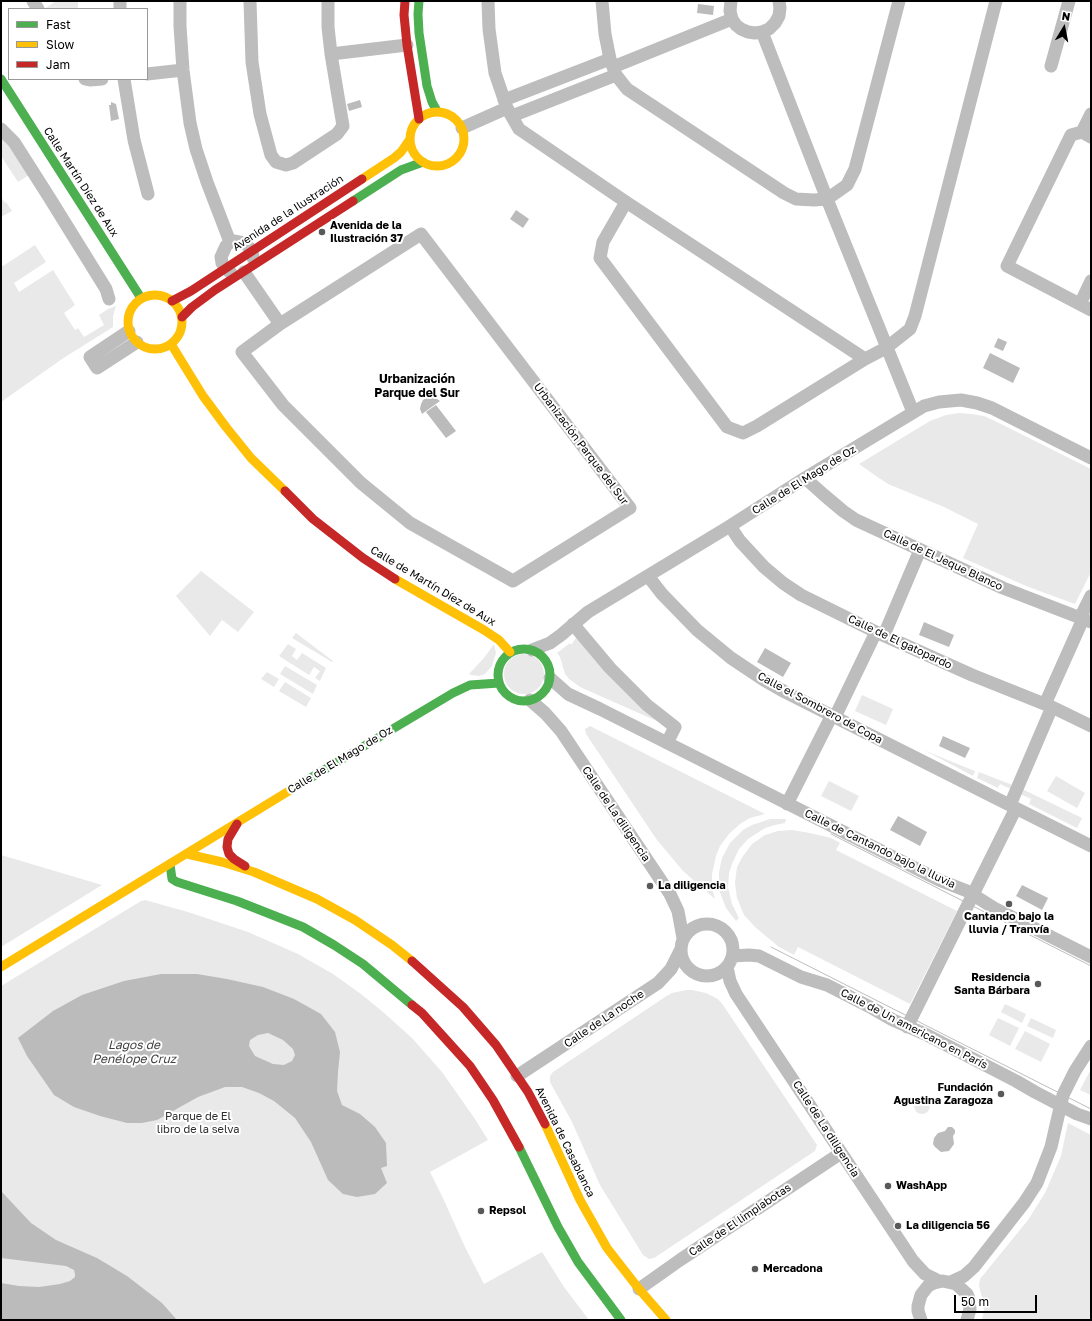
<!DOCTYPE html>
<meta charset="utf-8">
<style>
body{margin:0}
#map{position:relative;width:1092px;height:1321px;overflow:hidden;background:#fff;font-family:"Golos Text",sans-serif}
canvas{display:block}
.frame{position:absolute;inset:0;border:2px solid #000;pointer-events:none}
.legend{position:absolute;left:8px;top:8px;width:140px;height:72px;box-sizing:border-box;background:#fff;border:1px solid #999;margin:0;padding:5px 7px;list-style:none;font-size:12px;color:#000}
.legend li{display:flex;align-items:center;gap:8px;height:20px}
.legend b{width:20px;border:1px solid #999}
.north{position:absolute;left:1044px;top:8px;width:40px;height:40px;-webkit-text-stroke:3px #fff;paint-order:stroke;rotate:10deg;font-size:11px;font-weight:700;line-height:16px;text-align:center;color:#000}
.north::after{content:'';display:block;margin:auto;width:14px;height:18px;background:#000;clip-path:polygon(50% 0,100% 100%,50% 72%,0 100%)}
.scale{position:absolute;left:954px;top:1295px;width:83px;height:18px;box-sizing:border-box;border:2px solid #000;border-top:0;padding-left:5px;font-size:12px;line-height:14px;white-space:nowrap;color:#000;-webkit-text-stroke:3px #fff;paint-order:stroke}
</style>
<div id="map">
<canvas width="1092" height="1321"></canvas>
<div class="frame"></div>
<ul class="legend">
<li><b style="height:5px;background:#4caf50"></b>Fast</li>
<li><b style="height:5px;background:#ffc107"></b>Slow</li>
<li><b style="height:5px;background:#c62828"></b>Jam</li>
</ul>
<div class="north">N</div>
<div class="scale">50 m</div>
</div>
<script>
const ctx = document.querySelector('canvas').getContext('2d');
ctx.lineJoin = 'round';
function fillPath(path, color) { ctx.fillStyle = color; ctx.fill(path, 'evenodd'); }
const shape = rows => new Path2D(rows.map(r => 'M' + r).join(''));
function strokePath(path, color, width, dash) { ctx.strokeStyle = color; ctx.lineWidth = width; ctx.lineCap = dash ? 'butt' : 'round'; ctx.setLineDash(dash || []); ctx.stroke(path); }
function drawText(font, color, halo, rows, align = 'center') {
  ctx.font = font + ' "Golos Text",sans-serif'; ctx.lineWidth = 4; ctx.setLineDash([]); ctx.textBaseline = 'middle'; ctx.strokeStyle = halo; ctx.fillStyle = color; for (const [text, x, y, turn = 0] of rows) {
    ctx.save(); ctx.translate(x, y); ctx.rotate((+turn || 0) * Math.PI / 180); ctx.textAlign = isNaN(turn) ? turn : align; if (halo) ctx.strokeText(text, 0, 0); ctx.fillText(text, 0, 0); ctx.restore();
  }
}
fillPath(shape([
 [56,1,78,1,78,9,44,9],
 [1,136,6,141,29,175,18,182,1,156],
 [1,197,5,203,6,202,12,211,1,217],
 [35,245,46,262,14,283,19,292,53,270,75,305,64,313,75,330,78,328,84,337,104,325,99,315,108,309,116,306,113,316,113,327,62,359,1,402,1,264,3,266],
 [960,413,971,414,984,416,995,421,1091,469,1091,572,1075,604,1026,586,963,558,978,524,944,507,888,484,879,478,859,464,930,421,946,415],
 [201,571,254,612,238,632,222,620,210,636,176,596],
 [296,633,333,661,332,662,292,638],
 [578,635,668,726,580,687,569,679,565,674,560,657,557,653,570,643,571,645],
 [288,644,296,649,292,656,297,660,302,653,326,668,320,681,315,678,320,671,314,667,309,675,279,656],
 [494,644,496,653,492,666,485,674,479,676,471,675,469,674,484,658],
 '504 674a20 20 0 1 1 40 0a20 20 0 1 1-40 0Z',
 [285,666,317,685,313,694,280,674],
 [267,672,279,679,274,687,261,679],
 [285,682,311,698,306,707,279,691],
 [862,695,893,709,886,725,855,711],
 [590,726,765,814,750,818,740,824,729,834,720,846,716,856,712,874,712,889,715,899,683,871,657,840,586,734,585,729],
 [924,750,945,759,975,771,973,776],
 [979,772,1015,786,1013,790,1000,784,998,788,977,778],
 [1056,776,1085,793,1077,808,1047,791],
 [829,781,859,796,851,811,821,796],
 [1020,788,1082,818,1077,828,1029,804,1031,799,1018,793],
 [770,819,786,819,785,823,775,825,765,828,748,839,739,849,732,864,729,873,728,887,732,904,739,918,736,921,726,908,719,890,719,872,722,858,730,843,743,830,752,825],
 [792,830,810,833,831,838,840,843,836,850,957,911,910,1004,798,947,794,955,779,947,755,927,744,915,737,898,735,883,737,867,743,856,752,844,765,835,778,831],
 [1,855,102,885,1,947],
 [145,900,188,912,248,932,298,954,333,974,361,994,383,1012,412,1038,442,1072,475,1119,488,1140,430,1172,442,1196,465,1247,484,1284,542,1252,564,1287,589,1320,1,1320,1,986,141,901],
 [686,990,692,990,706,993,718,999,723,1005,817,1145,815,1151,812,1153,654,1258,649,1259,643,1255,600,1185,572,1122,550,1082,550,1076,553,1072,665,997,672,993],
 [1005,1004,1026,1014,1022,1023,1001,1012],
 [998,1018,1019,1028,1010,1046,989,1035],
 [1031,1018,1056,1030,1053,1038,1027,1026],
 [1025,1031,1050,1044,1041,1062,1015,1049],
 [1091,1069,1091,1095,1080,1090],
 '914 1106a8 8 0 1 1 16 0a8 8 0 1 1-16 0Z',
 [1068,1123,1091,1135,1091,1320,982,1320,984,1310,982,1297,979,1286,980,1279,1028,1220,1045,1193,1061,1156]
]), '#e9e9e9');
fillPath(shape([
 [698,4,714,6,713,15,697,13],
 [360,100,362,107,349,111,347,104],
 [111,102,116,104,119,119,111,121,109,105,111,105],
 [516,210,529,219,523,228,510,219],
 [998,338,1007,342,1003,351,994,347],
 [990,353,1020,368,1013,383,983,368],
 [428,397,434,397,440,401,422,414,420,409,421,404,423,400],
 [436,405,456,431,446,438,426,412],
 [924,622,954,635,949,647,919,635],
 [765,648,791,663,783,677,757,662],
 [943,736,970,748,965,758,939,746],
 [898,816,927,832,920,846,890,830],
 [1022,885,1048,898,1042,910,1016,896],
 [161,974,197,974,227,979,263,987,294,999,321,1014,335,1032,340,1052,338,1072,337,1091,342,1105,360,1114,375,1127,386,1143,387,1166,381,1168,387,1183,375,1194,357,1197,343,1194,328,1180,311,1142,295,1118,274,1101,259,1093,242,1087,225,1087,198,1097,157,1120,142,1123,127,1123,100,1116,74,1107,54,1095,27,1056,18,1038,53,1011,82,995,124,981],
 [268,1033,283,1040,293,1049,295,1055,292,1061,284,1065,273,1064,255,1056,249,1046,250,1040,258,1035],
 [948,1127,952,1127,955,1130,955,1133,953,1136,954,1144,949,1151,941,1152,935,1147,933,1144,934,1138,938,1133,945,1131],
 [1,1191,31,1223,56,1240,97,1258,127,1276,162,1303,177,1320,1,1320,1,1283,19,1286,39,1287,60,1284,70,1281,75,1277,75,1274,74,1270,66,1266,1,1258]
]), '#bbb');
strokePath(shape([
 [33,1,38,9],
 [180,1,180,26,183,70,190,123,196,149,207,182,230,242],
 [250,1,252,62,260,114,271,155,276,162,286,165,293,163,337,134,343,126,331,54,328,27,328,1],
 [488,1,489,29,495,73,507,108,519,129,626,202,865,359],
 [602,1,605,34,610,59,616,75,627,89,784,193,796,199,814,200,827,199,847,185,855,169,899,1],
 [731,1,730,11,732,19,736,25,741,29,748,32,755,33,762,32,769,29,775,23,779,16,780,8,779,1],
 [120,9,120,1],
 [762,32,827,199,913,412],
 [331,54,407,45],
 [1051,66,1069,1],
 [613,67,732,19],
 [147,74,183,70],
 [85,79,90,80,102,79],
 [124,79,134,140,148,194],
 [504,100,610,59],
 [512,116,616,75],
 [462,128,507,108],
 [1,129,14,142,49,197,106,289,109,299],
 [1082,132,1091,114],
 [1091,137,1082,132,1071,135,1007,266,1091,310],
 [626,202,603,242,600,258,727,427,743,433,757,426,865,359,886,348,910,329,915,316,996,1],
 [244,272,280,324,242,352,283,405,361,483,410,523,513,581,630,508,421,234,280,324],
 [231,273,225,268,222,263,221,257,226,246,230,242,235,241,245,243,252,251,253,258],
 [1080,304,1091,281],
 [129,331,90,357,97,368,137,342],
 [805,478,824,495,843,511,856,520,1003,588,1091,622],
 [730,526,740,541,764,567,783,583,801,595,876,632,972,675,1052,707,1091,726],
 [648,576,662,594,697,630,731,658,764,680,785,692,1091,846],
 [1080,618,1091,596],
 [573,624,610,668,647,705,675,727,667,743],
 [884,635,920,550],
 [532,650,550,643,561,635,588,612,730,526,805,478,924,406,939,402,961,400,977,403,992,408,1091,458],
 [550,678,568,694,600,709,939,880,967,891,994,908,1091,957],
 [530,700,545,713,561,731,670,894,678,911,683,938],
 [1045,704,1083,619],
 [835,717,876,632],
 [787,804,832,715],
 [1010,805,1052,707],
 '681 950a26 26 0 1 1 52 0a26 26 0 1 1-52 0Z',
 [733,956,749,955,759,956,801,977,827,985,872,1008,893,1020,925,1034,1016,1081,1035,1092,1077,1114,1091,1119],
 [727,967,730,981,736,994,913,1261,925,1274,939,1281],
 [907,1027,1016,808],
 [517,1076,658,983,671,969,680,951],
 [951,1282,964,1276,974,1267,1024,1203,1037,1183,1051,1147,1063,1095,1075,1071,1091,1046],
 [639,1289,680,1260,841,1153],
 [921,1320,918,1311,918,1306,921,1295,928,1286,934,1283,943,1281,956,1284,967,1294,969,1299,970,1309,967,1320]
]), '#bdbdbd', 13);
strokePath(shape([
 [419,1,418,14,419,33,427,86,432,102,437,111],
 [1,79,141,298],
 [353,201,401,170,423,162],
 '498 675a26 26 0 1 1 52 0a26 26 0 1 1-52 0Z',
 [297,786,453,693,470,685,499,683],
 [170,864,172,879,177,882,237,901,303,927,334,945,363,964,412,1005],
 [519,1147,558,1227,578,1262,621,1320]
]), '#4caf50', 9);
strokePath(shape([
 '410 139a27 27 0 1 1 54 0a27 27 0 1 1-54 0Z',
 [362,179,394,158,401,152,410,139],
 '128 322a27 27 0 1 1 54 0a27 27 0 1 1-54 0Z',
 [171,344,203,396,226,427,251,458,285,491],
 [395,579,484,630,499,640,510,652],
 [187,854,222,862,254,872,317,899,355,920,392,945,412,961],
 [1,967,297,786],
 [545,1124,580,1200,607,1248,639,1289,666,1320]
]), '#ffc107', 9);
strokePath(shape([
 [405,1,404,15,407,45,419,119],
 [172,301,191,291,362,179],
 [182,317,192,307,215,290,353,201],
 [285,491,313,519,363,558,395,579],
 [237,824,228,839,227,847,229,854,234,859,245,866],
 [412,961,463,1007,496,1045,528,1092,545,1124],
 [412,1005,422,1013,470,1066,493,1100,519,1147]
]), '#c62828', 9);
strokePath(shape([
 [831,834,1091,966],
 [771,947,1091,1109]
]), '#bdbdbd', 1);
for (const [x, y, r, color] of [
 [322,232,4,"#595959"],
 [650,886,4,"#595959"],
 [1009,904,4,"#595959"],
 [1038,984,4,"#595959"],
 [1001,1094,4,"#595959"],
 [888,1186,4,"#595959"],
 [481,1211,4,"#595959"],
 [898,1226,4,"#595959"],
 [755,1269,4,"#595959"]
]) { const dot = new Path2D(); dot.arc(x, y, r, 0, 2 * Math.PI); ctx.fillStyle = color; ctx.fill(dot); strokePath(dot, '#fff', 1.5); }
drawText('11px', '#000', '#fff', [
 ["Calle Martín Díez de Aux",81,182,57],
 ["Avenida de la Ilustración",288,213,-33],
 ["Urbanización Parque del Sur",581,444,53],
 ["Calle de El Mago de Oz",804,480,-32],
 ["Calle de El Jeque Blanco",943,560,25],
 ["Calle de Martín Díez de Aux",433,586,31],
 ["Calle de El gatopardo",900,642,25],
 ["Calle el Sombrero de Copa",820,708,28],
 ["Calle de El Mago de Oz",340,760,-31],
 ["Calle de La diligencia",616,814,56],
 ["Calle de Cantando bajo la lluvia",880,849,26],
 ["Calle de La noche",604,1019,-34],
 ["Calle de Un americano en París",914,1029,27],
 ["Calle de La diligencia",826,1129,57],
 ["Avenida de Casablanca",565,1142,64],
 ["Calle de El limpiabotas",740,1220,-34]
]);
drawText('bold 11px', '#000', '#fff', [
 ["Avenida de la",330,226],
 ["Ilustración 37",330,239],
 ["La diligencia",658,886],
 ["Cantando bajo la",1009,917,"center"],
 ["lluvia / Tranvía",1009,930,"center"],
 ["Residencia",1030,978,"right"],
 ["Santa Bárbara",1030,991,"right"],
 ["Fundación",993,1088,"right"],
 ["Agustina Zaragoza",993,1101,"right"],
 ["WashApp",896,1186],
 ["Repsol",489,1211],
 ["La diligencia 56",906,1226],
 ["Mercadona",763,1269]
], 'left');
drawText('11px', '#2e2e2e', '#fff', [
 ["Parque de El",198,1117],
 ["libro de la selva",198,1130]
]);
drawText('bold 12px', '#000', '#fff', [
 ["Urbanización",417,379],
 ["Parque del Sur",417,393]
]);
drawText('italic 12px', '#3f3f3f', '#fff', [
 ["Lagos de",134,1045],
 ["Penélope Cruz",134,1059]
]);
</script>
